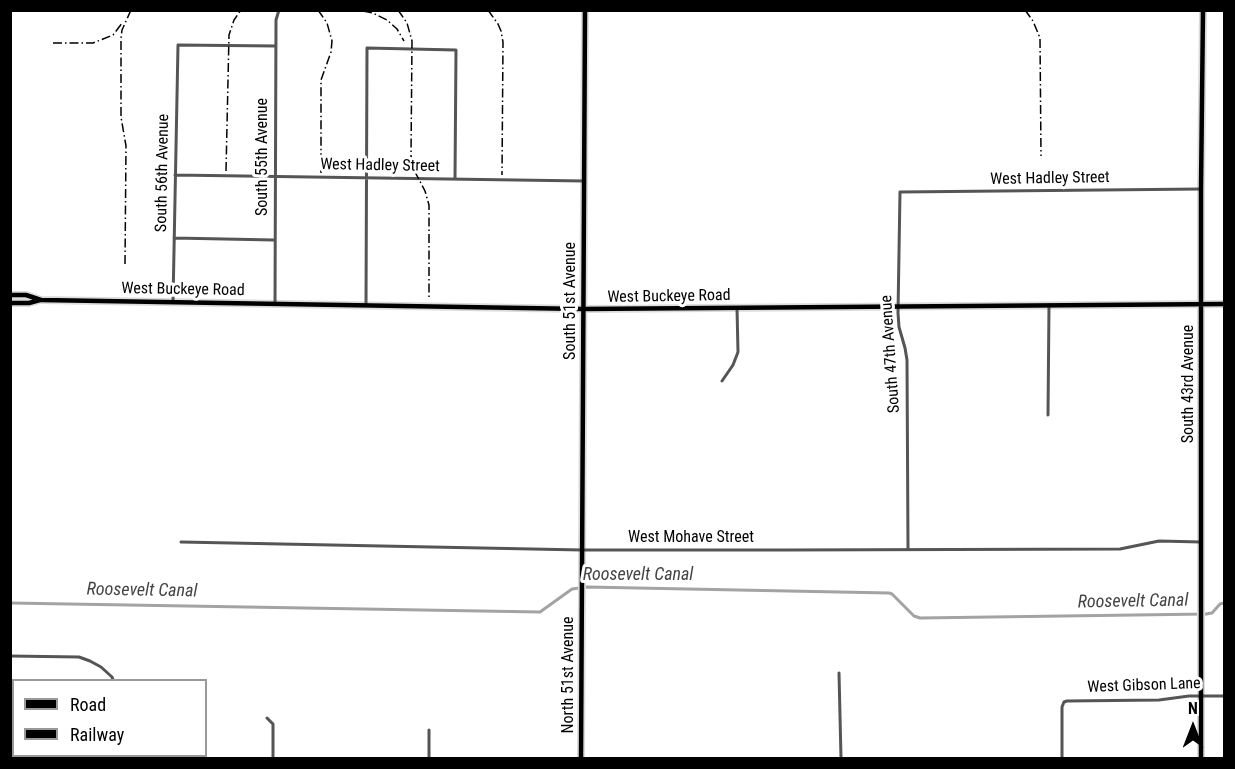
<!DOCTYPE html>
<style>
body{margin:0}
#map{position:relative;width:1235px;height:769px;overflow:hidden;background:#fff;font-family:"Roboto Condensed",sans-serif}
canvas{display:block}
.frame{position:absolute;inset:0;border:12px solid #000;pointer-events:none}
.legend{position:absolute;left:12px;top:679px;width:195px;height:78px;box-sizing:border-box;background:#fff;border:2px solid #999;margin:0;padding:8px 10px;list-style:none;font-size:18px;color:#000}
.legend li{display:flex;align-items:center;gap:12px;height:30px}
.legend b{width:30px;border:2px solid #999}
.north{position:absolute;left:1163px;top:697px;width:60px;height:60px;-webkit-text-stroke:4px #fff;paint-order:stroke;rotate:0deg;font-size:16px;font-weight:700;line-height:24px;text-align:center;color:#000}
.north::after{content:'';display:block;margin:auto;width:21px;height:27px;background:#000;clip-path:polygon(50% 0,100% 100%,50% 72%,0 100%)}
</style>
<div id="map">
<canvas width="1235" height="769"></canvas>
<div class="frame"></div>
<ul class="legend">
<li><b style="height:8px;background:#000"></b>Road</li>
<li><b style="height:8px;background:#000"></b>Railway</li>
</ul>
<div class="north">N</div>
</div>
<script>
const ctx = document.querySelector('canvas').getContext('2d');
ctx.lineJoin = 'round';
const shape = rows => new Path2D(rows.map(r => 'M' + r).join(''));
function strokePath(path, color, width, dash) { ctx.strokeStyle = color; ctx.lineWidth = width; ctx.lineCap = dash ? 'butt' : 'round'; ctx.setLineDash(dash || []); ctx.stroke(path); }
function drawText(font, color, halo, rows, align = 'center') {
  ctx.font = font + ' "Roboto Condensed",sans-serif'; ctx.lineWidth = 6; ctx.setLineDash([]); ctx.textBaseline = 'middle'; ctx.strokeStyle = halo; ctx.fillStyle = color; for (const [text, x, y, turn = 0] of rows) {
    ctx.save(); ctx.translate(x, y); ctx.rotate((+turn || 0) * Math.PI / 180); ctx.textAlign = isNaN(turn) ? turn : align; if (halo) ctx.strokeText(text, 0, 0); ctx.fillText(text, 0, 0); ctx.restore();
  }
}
strokePath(shape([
 [10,603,540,612,572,589,587,587,889,593,892,594,914,616,920,618,1206,614,1212,613,1220,604,1224,603]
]), '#a3a3a3', 3);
const major = shape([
 [10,295,26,295,41,300,583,309,1224,304],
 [10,303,29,303,40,300],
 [581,758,585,10],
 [1201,758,1201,189,1203,10]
]);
strokePath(major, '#dbdbdb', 8);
strokePath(shape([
 [175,175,584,181],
 [174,238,274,240],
 [173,302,178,45,276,46],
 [275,304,276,20,279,10],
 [366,305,367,48,456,50,455,179],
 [722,381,733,365,738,352,737,308],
 [1048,415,1049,305],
 [181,542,582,550,786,550,1120,549,1159,541,1201,542],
 [908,549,907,360,905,348,899,327,898,313,900,192,1201,189],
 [10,656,79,657,90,661,101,667,112,677,113,680],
 [839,673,841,758],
 [267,718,273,724,273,758],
 [429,758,429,730],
 [1062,758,1062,707,1064,702,1067,701,1159,700,1189,696,1224,696]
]), '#555', 3);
strokePath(major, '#000', 4.5);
strokePath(shape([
 [318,10,327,23,332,41,331,52,321,80,321,173],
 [398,10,407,23,412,41,411,156,414,170,425,191,429,205,429,299],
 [488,10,498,24,501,31,503,42,502,175],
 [1025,10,1033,21,1040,38,1041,156],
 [363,11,373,13,387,20,397,29,404,41],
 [53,43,93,43,113,35,123,22],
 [226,171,229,35,234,20,241,10],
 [125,264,126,146,121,117,121,38,122,30,131,10]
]), '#000', 1.5, [9, 3, 1.5, 3]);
drawText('16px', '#000', '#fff', [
 ["South 55th Avenue",263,157,-90],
 ["West Hadley Street",380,166,1],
 ["South 56th Avenue",163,173,-89],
 ["West Hadley Street",1050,179,-1],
 ["West Buckeye Road",183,290,1],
 ["West Buckeye Road",669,297,-1],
 ["South 51st Avenue",571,301,-90],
 ["South 47th Avenue",891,354,-94],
 ["South 43rd Avenue",1189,384,-90],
 ["West Mohave Street",691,538],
 ["North 51st Avenue",569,675,-90],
 ["West Gibson Lane",1144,686,-2]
]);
drawText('italic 18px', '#444', '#fff', [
 ["Roosevelt Canal",638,575],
 ["Roosevelt Canal",142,591,1],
 ["Roosevelt Canal",1133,602,-1]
]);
</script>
